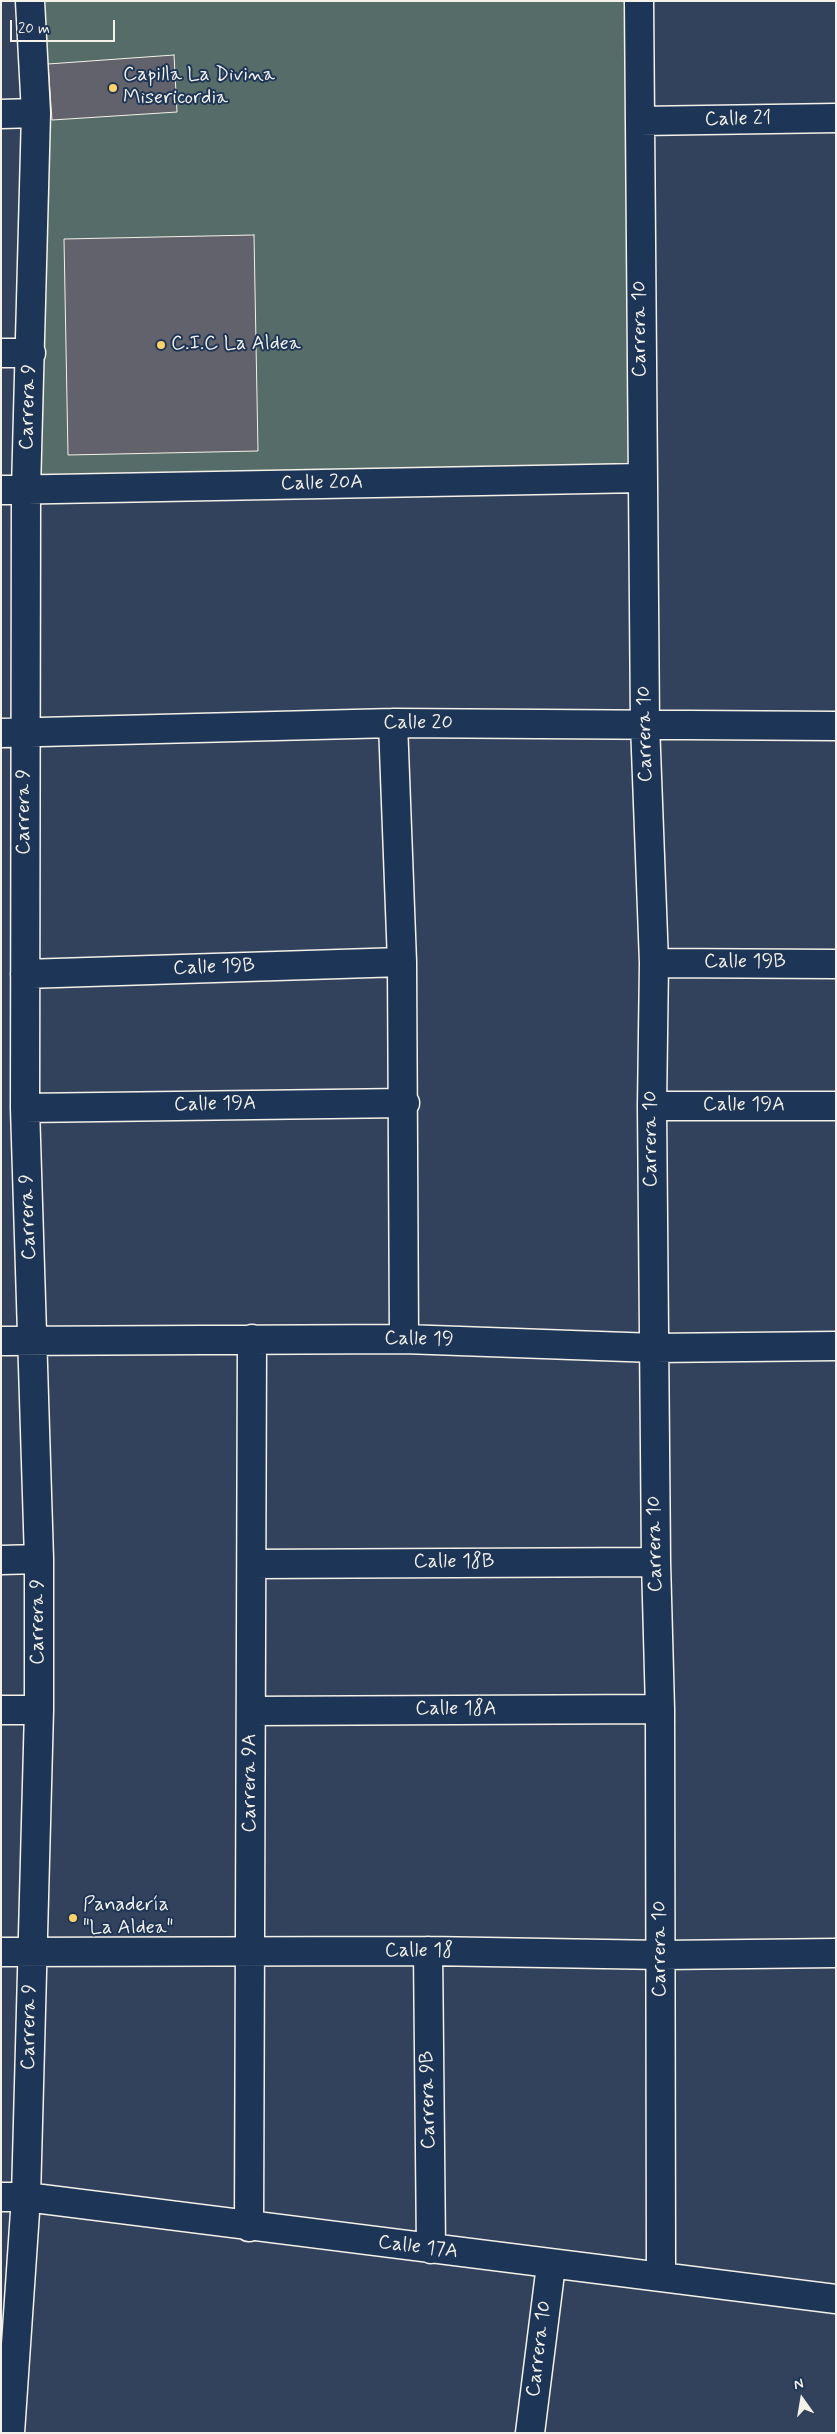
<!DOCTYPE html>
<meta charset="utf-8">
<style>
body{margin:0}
#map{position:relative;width:837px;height:2434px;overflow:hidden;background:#32425d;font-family:Mynerve,sans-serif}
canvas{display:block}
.frame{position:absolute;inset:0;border:2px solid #f4f1e8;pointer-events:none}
.north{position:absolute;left:777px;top:2374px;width:50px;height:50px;-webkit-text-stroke:4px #1d3557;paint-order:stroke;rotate:347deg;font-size:14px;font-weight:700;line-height:20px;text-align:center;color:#f4f1e8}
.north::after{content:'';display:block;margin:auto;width:18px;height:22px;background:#f4f1e8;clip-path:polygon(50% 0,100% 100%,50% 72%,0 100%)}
.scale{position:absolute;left:10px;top:20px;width:105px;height:22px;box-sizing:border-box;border:2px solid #f4f1e8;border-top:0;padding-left:6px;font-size:15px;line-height:18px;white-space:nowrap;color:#f4f1e8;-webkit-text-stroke:4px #1d3557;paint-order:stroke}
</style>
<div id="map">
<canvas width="837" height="2434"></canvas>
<div class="frame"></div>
<div class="north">N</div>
<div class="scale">20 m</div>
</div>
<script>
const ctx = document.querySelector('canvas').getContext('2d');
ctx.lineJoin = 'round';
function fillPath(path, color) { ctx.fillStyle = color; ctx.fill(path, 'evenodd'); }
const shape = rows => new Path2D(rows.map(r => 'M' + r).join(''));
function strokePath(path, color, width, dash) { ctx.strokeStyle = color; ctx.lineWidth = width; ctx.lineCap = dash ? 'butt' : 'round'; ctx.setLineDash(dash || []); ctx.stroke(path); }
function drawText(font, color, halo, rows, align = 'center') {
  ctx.font = font + ' Mynerve,sans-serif'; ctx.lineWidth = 4; ctx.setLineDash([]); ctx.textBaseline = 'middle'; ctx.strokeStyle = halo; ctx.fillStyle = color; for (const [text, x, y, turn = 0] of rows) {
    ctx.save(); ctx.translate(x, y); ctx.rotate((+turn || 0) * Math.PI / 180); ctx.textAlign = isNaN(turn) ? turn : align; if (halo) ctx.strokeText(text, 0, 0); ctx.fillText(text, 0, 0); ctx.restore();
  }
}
fillPath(shape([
 [30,1,639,1,642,478,26,489]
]), '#566c68');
const building = shape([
 [174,55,177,112,52,120,48,64,174,55],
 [254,235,258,451,68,455,64,239,254,235]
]);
fillPath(building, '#62626c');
strokePath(building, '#f4f1e8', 1);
const minor = shape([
 [639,1,645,724,654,963,652,1106,656,1562,660,1709,661,2277],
 [1,114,36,113],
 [640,121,836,118],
 [1,353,31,353],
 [1,490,642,478],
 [393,723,402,962,404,1339],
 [1,733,393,723,836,726],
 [654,963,836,964],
 [25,974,402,962],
 [652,1106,836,1106],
 [25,1108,405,1103],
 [1,1341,404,1339,655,1348,836,1346],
 [1,1560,39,1559],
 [252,1564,656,1562],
 [1,1710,39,1710],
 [251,1711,660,1709],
 [428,1951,431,2249],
 [1,1952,428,1951,662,1955,836,1953],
 [1,2197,26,2197,836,2299],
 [249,2227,252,1339],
 [10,2433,26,2197,39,1710,39,1559,25,1108,26,489,36,113,30,1],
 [530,2433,551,2265]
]);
strokePath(minor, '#f4f1e8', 31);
strokePath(minor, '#1d3557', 28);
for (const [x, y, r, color] of [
 [113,88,5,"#ffd166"],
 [161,345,5,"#ffd166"],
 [73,1918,5,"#ffd166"]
]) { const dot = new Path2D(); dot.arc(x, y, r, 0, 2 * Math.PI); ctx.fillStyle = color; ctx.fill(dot); strokePath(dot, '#1d3557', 2); }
drawText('20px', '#f4f1e8', '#1d3557', [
 ["Capilla La Divina",123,76],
 ["Misericordia",123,99],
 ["C.I.C La Aldea",171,345],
 ["Panadería",83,1906],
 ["\"La Aldea\"",83,1929]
], 'left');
drawText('20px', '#f4f1e8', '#1d3557', [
 ["Calle 21",738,120,-1],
 ["Carrera 10",641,329,-90],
 ["Carrera 9",29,407,-88],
 ["Calle 20A",322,484,-1],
 ["Calle 20",418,724],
 ["Carrera 10",646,734,-91],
 ["Carrera 9",25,812,-90],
 ["Calle 19B",745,963],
 ["Calle 19B",214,968,-2],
 ["Calle 19A",215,1105,-1],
 ["Calle 19A",744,1106],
 ["Carrera 10",652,1139,-90],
 ["Carrera 9",29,1217,-92],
 ["Calle 19",419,1340,1],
 ["Carrera 10",656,1544,-91],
 ["Calle 18B",454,1563],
 ["Carrera 9",39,1622,-90],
 ["Calle 18A",456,1710],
 ["Carrera 9A",251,1783,-90],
 ["Carrera 10",661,1949,-90],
 ["Calle 18",419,1952],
 ["Carrera 9",30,2027,-89],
 ["Carrera 9B",429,2100,-91],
 ["Calle 17A",418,2248,7],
 ["Carrera 10",540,2349,-83]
]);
</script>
